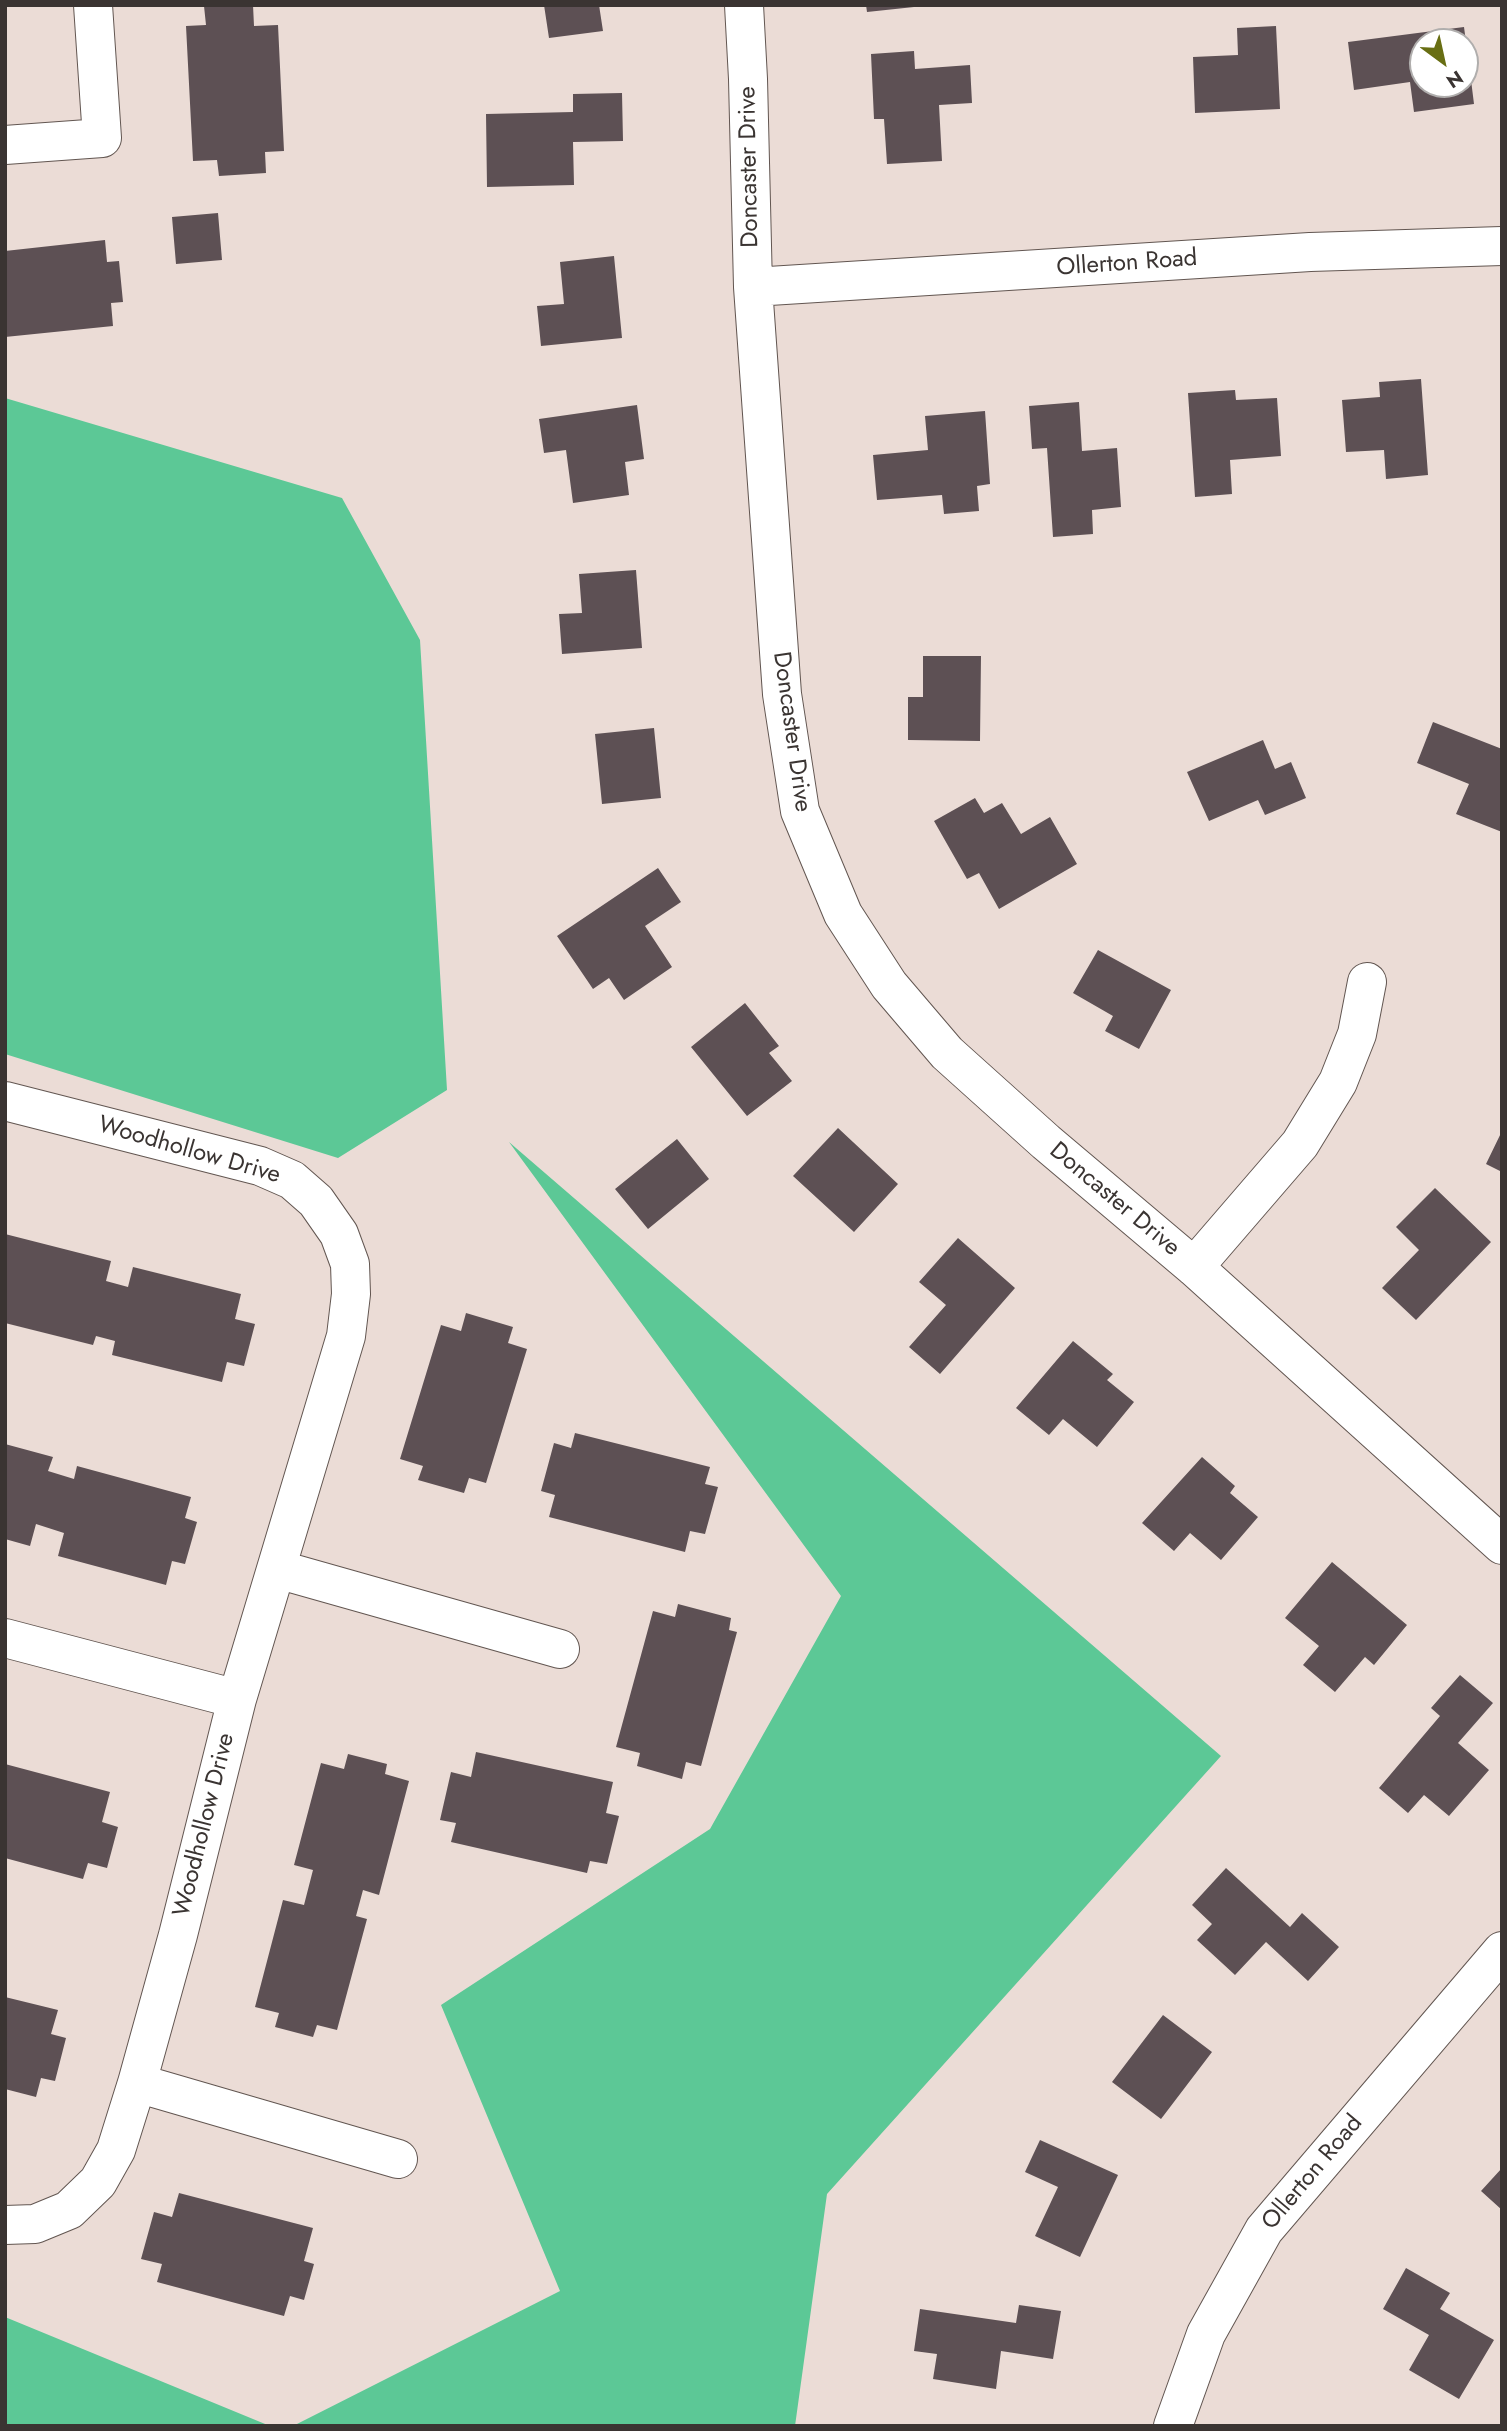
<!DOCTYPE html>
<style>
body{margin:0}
#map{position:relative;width:1507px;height:2431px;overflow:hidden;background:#ebdcd6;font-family:Jost,sans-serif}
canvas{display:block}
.frame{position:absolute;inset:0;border:7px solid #3a3432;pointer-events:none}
.north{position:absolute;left:1409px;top:28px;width:70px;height:70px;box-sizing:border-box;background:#fff;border:2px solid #b0aead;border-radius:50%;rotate:147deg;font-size:19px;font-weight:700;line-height:28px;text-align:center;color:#3a3432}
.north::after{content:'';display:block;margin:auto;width:24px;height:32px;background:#686e13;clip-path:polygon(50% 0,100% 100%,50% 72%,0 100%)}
</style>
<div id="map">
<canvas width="1507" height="2431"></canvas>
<div class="frame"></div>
<div class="north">N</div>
</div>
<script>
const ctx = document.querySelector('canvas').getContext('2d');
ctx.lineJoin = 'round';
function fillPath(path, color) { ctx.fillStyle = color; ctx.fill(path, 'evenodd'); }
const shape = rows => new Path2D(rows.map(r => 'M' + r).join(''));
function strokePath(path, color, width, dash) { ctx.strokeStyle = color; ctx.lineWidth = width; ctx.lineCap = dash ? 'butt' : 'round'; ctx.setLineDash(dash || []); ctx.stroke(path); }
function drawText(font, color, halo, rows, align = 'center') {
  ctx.font = font + ' Jost,sans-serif'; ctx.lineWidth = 7; ctx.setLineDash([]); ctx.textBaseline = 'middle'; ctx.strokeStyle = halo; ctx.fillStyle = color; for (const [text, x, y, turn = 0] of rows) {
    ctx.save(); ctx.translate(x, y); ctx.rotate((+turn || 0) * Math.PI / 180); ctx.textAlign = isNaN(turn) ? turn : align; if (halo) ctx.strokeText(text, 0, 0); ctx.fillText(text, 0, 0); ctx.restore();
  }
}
fillPath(shape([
 [5,398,342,498,420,640,447,1090,338,1158,5,1054],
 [509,1142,1221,1756,827,2194,795,2426,293,2426,560,2291,441,2005,710,1829,841,1596],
 [5,2317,270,2426,5,2426]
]), '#5cc896');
fillPath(shape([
 [253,5,254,26,278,25,284,151,265,152,266,173,219,176,217,160,193,161,186,26,206,25,204,6],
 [544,5,599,5,603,31,549,38],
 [866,5,914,5,914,7,867,12],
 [1276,26,1280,109,1195,113,1193,57,1238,55,1237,28],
 [1464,27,1466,42,1423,42,1423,84,1465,84,1467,48,1474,104,1414,112,1410,82,1354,90,1348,42],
 [914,51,915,69,970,65,972,103,939,105,942,161,887,164,884,119,874,119,871,54],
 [622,93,623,141,573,142,574,185,487,187,486,114,573,112,573,94],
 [218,213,222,260,176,264,172,217],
 [105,240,107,262,119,261,123,302,111,303,113,326,5,337,5,251],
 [614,256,622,338,541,346,537,306,564,304,560,262],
 [1421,379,1428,475,1386,479,1384,450,1346,452,1342,400,1380,397,1379,382],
 [1235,390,1236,400,1277,398,1281,456,1230,460,1232,494,1195,497,1188,393],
 [1079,402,1082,451,1117,448,1121,507,1092,510,1093,534,1053,537,1047,448,1032,449,1029,406],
 [637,405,644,459,625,462,629,495,573,503,566,450,544,453,539,419],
 [985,411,990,484,977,486,979,511,944,514,942,495,877,500,873,455,928,450,925,416],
 [636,570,642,648,562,654,559,614,582,613,579,574],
 [923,656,981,656,980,741,908,740,908,697,923,697],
 [1433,722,1502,749,1502,832,1456,814,1469,784,1417,763],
 [654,728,661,798,602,804,595,734],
 [1263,740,1275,769,1291,762,1306,798,1265,815,1258,800,1209,821,1187,772],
 [975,798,984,813,1002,803,1021,834,1050,817,1077,864,999,909,979,873,967,879,934,821],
 [658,868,681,902,645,926,672,967,624,1000,609,978,593,989,557,936],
 [1098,950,1171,990,1139,1049,1105,1031,1113,1016,1073,993],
 [745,1003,779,1046,769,1053,792,1081,747,1116,691,1047],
 [838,1128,898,1184,854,1232,793,1176],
 [1502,1131,1502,1172,1486,1164],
 [677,1139,709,1179,648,1229,615,1189],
 [1435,1188,1491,1242,1416,1320,1382,1288,1419,1250,1396,1227],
 [5,1234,111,1261,106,1281,128,1287,133,1267,241,1294,235,1319,255,1324,244,1366,227,1362,222,1382,112,1355,115,1341,96,1336,93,1345,5,1323],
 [958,1238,1015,1288,940,1374,909,1347,946,1305,919,1282],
 [466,1313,513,1327,508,1343,527,1349,486,1483,469,1478,464,1493,418,1480,423,1466,400,1459,441,1325,461,1331],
 [1073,1341,1113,1374,1107,1380,1134,1402,1097,1447,1063,1419,1049,1435,1016,1408],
 [575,1433,710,1467,705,1484,718,1487,705,1534,690,1531,685,1552,549,1517,555,1495,541,1491,554,1443,571,1448],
 [5,1444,53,1457,48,1471,74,1479,77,1466,191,1497,185,1518,197,1522,185,1564,172,1561,166,1585,58,1556,64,1533,36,1524,30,1546,5,1539],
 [1202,1457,1235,1486,1230,1493,1258,1517,1221,1560,1190,1533,1174,1551,1142,1523],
 [1332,1562,1407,1625,1374,1665,1365,1657,1335,1692,1303,1665,1319,1646,1285,1618],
 [678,1604,731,1618,729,1630,737,1632,701,1766,686,1762,682,1779,637,1766,640,1753,616,1747,653,1611,675,1617],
 [1460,1675,1493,1703,1458,1743,1489,1770,1449,1816,1424,1795,1408,1813,1379,1788,1440,1716,1431,1708],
 [476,1752,613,1782,606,1813,619,1816,607,1864,590,1861,587,1873,451,1842,456,1823,440,1820,451,1772,471,1777],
 [348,1754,387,1764,385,1774,409,1781,379,1895,363,1890,356,1916,367,1919,337,2030,317,2025,313,2037,275,2027,279,2013,255,2007,283,1900,304,1905,313,1870,294,1865,321,1763,344,1769],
 [5,1764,110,1792,102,1822,118,1827,107,1868,88,1863,83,1879,5,1858],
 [1226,1868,1290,1927,1302,1913,1339,1947,1308,1981,1266,1942,1235,1975,1197,1940,1212,1924,1192,1905],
 [5,1997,58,2010,51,2034,66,2038,55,2081,41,2078,36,2097,5,2089],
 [1163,2015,1212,2052,1161,2119,1112,2082],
 [1040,2140,1118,2175,1080,2257,1035,2236,1058,2187,1025,2172],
 [1502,2168,1502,2210,1481,2191],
 [179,2193,313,2228,304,2261,314,2264,304,2300,290,2296,284,2316,157,2282,162,2264,141,2259,154,2212,172,2217],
 [1406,2268,1450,2293,1440,2309,1494,2340,1459,2399,1409,2370,1429,2335,1383,2309],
 [1019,2305,1061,2311,1053,2359,1001,2351,996,2389,933,2379,937,2354,914,2351,920,2309,1016,2323]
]), '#5d5054');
const minor = shape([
 [744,5,748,79,753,287,782,694,800,811,843,914,889,985,947,1053,1046,1142,1194,1267,1502,1545],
 [5,145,102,138,93,5],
 [753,287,1310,252,1502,246],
 [5,1101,260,1166,292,1180,316,1201,339,1234,350,1264,351,1294,346,1336,237,1699,178,1935,137,2083],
 [1194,1267,1300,1144,1338,1082,1357,1034,1367,982],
 [277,1569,560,1649],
 [5,1638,237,1699],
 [5,2225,35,2224,69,2210,98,2182,116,2150,137,2083,398,2159],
 [1173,2426,1206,2334,1264,2230,1502,1951]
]);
strokePath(minor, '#625651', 40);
strokePath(minor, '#fff', 38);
drawText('24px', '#3a3432', '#fff', [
 ["Doncaster Drive",750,167,-91],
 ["Ollerton Road",1127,264,-4],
 ["Doncaster Drive",791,732,82],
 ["Woodhollow Drive",189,1151,16],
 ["Doncaster Drive",1114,1200,40],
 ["Woodhollow Drive",205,1825,-76],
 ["Ollerton Road",1313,2173,-50]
]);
</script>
